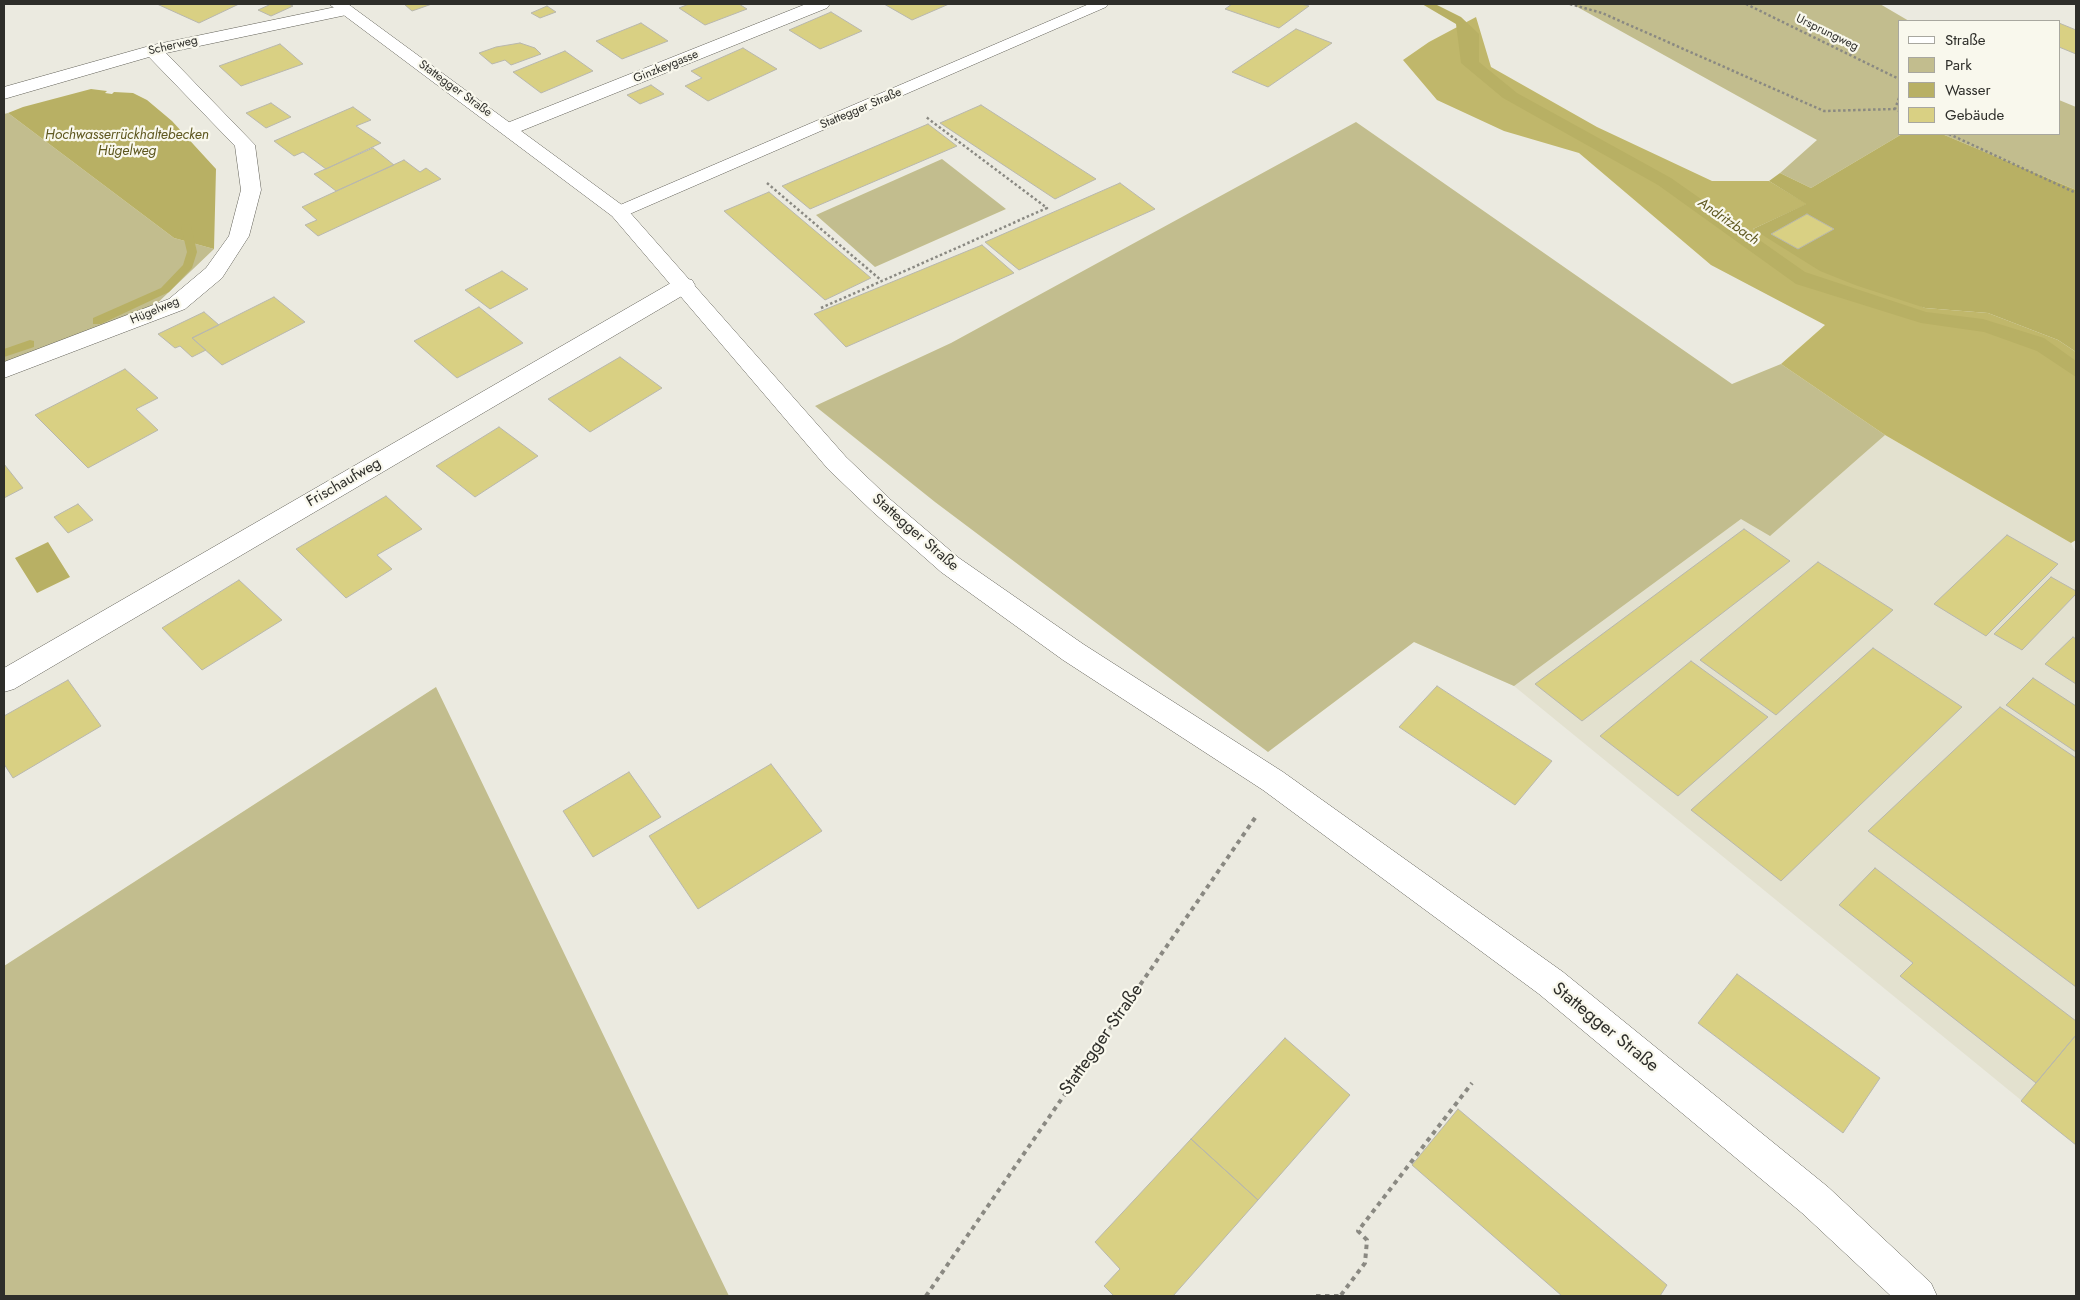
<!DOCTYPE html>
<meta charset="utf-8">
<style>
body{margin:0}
#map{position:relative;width:2080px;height:1300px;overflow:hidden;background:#ebeae0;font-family:Jost,sans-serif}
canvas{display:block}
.frame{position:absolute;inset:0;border:5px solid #2e2e2a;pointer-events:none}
.legend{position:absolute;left:1898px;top:20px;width:162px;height:115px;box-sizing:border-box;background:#f9f8ed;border:1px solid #a8a79f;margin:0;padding:6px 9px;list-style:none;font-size:15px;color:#2e2e2a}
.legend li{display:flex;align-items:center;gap:10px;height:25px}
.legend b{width:25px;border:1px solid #a8a79f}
</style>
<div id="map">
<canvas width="2080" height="1300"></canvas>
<div class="frame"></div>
<ul class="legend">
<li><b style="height:6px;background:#fff"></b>Straße</li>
<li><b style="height:14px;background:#c2bd8e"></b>Park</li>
<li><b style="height:14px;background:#b8b064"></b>Wasser</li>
<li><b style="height:14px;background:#d9d083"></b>Gebäude</li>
</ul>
</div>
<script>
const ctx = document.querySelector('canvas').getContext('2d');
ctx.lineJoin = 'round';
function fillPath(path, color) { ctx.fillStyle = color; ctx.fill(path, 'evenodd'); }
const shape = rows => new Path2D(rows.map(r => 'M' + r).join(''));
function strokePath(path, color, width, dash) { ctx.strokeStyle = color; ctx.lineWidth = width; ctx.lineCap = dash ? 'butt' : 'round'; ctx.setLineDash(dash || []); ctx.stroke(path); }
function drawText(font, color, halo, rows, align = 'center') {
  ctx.font = font + ' Jost,sans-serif'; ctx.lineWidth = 4.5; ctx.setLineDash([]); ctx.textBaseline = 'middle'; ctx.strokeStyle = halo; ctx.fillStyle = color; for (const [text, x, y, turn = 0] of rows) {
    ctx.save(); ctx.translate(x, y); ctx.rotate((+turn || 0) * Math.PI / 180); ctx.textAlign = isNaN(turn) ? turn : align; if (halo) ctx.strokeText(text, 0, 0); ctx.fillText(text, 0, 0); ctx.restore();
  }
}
fillPath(shape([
 [1781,364,1885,435,2071,543,2076,553,2076,1145,1514,686,1414,642]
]), '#e3e1cf');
fillPath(shape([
 [1572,4,1880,4,1909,21,1899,21,1899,134,1902,134,1811,188,1780,173,1817,140],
 [2059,100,2076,107,2076,190,1942,134,2059,134],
 [8,113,174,238,214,249,148,312,4,363,4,114],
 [1356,122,1732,384,1781,364,1885,435,1770,536,1741,519,1514,686,1414,642,1268,752,935,502,815,406,951,343],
 [942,159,1006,209,875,267,816,215],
 [436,687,729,1296,4,1296,4,966]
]), '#c2bd8e');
fillPath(shape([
 [1476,17,1491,67,1597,127,1712,181,1769,181,1807,204,1753,229,1925,308,1988,313,2058,340,2076,352,2076,540,2071,543,1885,435,1781,364,1825,325,1711,265,1579,153,1504,131,1437,100,1403,60,1429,42]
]), '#c0b76b');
fillPath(shape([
 [1422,4,1435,4,1461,17,1479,34,1479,62,1517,93,1671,178,1805,272,1926,312,1983,319,2044,338,2076,361,2076,377,2037,351,1984,332,1921,323,1796,284,1658,185,1503,98,1461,63,1456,24],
 [91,89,107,91,105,93,112,94,114,92,133,93,147,100,172,121,216,169,214,249,174,238,8,113,23,107],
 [1902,134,1942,134,2076,190,2076,352,2058,340,1988,313,1925,308,1855,285,1820,271,1753,229,1806,204,1769,181,1780,173,1811,188],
 [48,542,70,577,37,593,15,558]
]), '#b8b064');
fillPath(shape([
 [186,223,191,226,197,252,192,268,169,292,101,324,93,324,93,318,161,288,183,265,187,252,181,226,186,223],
 [30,340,34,341,34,347,4,357,4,349,30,340]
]), '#b8b064');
const building = shape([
 [157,4,239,4,199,23,157,4],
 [266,4,288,4,293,6,271,16,258,10,269,5,266,4],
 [404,4,432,4,412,11,404,4],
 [689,4,739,4,747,9,705,25,679,8,689,4],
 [884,4,949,4,912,20,884,4],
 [1232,4,1301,4,1309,6,1279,28,1225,9,1232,4],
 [547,6,556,12,540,18,531,13,547,6],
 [831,12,862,31,820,49,789,30,831,12],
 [641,23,668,41,622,59,596,41,641,23],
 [2059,23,2076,30,2076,54,2059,47,2059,23],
 [1296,29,1332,43,1268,87,1232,72,1296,29],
 [520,43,535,48,541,54,511,65,505,60,492,64,479,53,496,47,520,43],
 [280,44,303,64,241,86,219,66,280,44],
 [743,48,777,69,708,101,685,86,702,78,691,71,743,48],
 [565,51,593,71,541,93,513,72,565,51],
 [651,85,664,94,640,104,627,95,651,85],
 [271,103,291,117,266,128,246,113,271,103],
 [981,105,1096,179,1055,199,940,123,981,105],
 [353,107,371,120,356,126,381,143,326,169,303,152,294,156,274,141,353,107],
 [928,124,957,146,810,209,782,186,928,124],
 [373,148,394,165,336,191,314,174,373,148],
 [404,160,420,172,426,168,441,179,318,236,305,225,317,220,302,207,404,160],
 [1120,183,1155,209,1019,270,985,242,1120,183],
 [769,192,871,278,825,300,724,211,769,192],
 [1807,214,1834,229,1798,249,1771,234,1807,214],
 [982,245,1014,273,846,347,814,314,982,245],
 [502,271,528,289,490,309,465,290,502,271],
 [274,297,305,322,222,365,192,338,274,297],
 [479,307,523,343,457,378,414,341,479,307],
 [204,312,219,325,192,338,206,350,192,357,180,346,175,348,158,334,204,312],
 [620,357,662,388,590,432,548,399,620,357],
 [125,369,158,398,136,409,158,430,88,468,35,415,125,369],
 [499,427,538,456,475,497,436,466,499,427],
 [4,464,23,488,4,498,4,464],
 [386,496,422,529,377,555,392,569,346,598,296,549,386,496],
 [78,504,93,520,68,533,54,517,78,504],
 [1744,529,1790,561,1582,721,1535,684,1744,529],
 [2007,535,2058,564,1986,636,1934,604,2007,535],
 [1818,562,1893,610,1776,715,1700,660,1818,562],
 [2051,577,2076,591,2076,594,2022,650,1994,634,2051,577],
 [239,580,282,620,202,670,162,628,239,580],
 [2073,637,2076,639,2076,684,2045,664,2073,637],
 [1873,648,1962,707,1781,881,1691,810,1873,648],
 [1691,661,1768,717,1678,796,1600,736,1691,661],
 [2033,678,2076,706,2076,752,2006,705,2033,678],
 [68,680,101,726,13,778,4,764,4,716,68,680],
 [1437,686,1552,761,1515,805,1399,727,1437,686],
 [2000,707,2076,758,2076,987,1868,831,2000,707],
 [771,764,822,831,698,909,649,836,771,764],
 [629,772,661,817,593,857,563,811,629,772],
 [1875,868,2076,1021,2076,1035,2036,1083,1900,976,1913,963,1839,905,1875,868],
 [1737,974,1880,1078,1843,1133,1698,1023,1737,974],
 [2076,1035,2076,1145,2021,1101,2076,1035],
 [1285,1038,1350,1095,1258,1200,1191,1139,1285,1038],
 [1458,1109,1667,1285,1660,1296,1562,1296,1412,1165,1458,1109],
 [1191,1139,1258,1200,1173,1296,1114,1296,1104,1286,1120,1269,1095,1242,1191,1139]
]);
fillPath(building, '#d9d083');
strokePath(building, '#b8b7ad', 1);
const lane = shape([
 [1089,4,1108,4,1106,7,625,216,613,216,610,212,613,208,1089,4]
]);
const street = shape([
 [806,4,830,4,827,8,516,133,509,135,502,133,499,129,502,125,806,4],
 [345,5,351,6,354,10,351,14,166,53,255,145,261,190,249,236,222,278,185,309,4,378,4,362,169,299,206,268,229,236,241,190,235,146,149,57,4,99,4,87,153,45,345,5],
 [684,278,692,280,695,285,692,290,14,689,4,692,4,668,676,280,684,278]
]);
const secondary = shape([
 [329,4,348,4,626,208,846,457,891,500,959,558,1083,644,1283,772,1563,972,1828,1187,1931,1283,1937,1296,1891,1296,1802,1213,1539,994,1263,790,1063,660,941,572,873,512,828,469,612,216,329,4]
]);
strokePath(lane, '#626158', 1);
strokePath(street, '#626158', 1);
strokePath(secondary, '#626158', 1);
strokePath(shape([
 [1570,4,1602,13,1824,111,1895,109],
 [1746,4,1899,79],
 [1899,98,1895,109,1899,111],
 [1949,134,2076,193],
 [767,183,882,281],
 [821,308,1047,208,926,117]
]), '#8a8982', 2.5, [2.5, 2.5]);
strokePath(shape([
 [1341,1295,1365,1263,1367,1240,1358,1231,1472,1083],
 [926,1296,1257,815],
 [1316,1296,1342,1296]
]), '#8a8982', 4, [4.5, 4.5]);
fillPath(lane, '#fff');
fillPath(street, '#fff');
fillPath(secondary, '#fff');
drawText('12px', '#2e2e2a', '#f9f8ed', [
 ["Ursprungweg",1827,33,26],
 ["Scherweg",173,46,-13],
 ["Ginzkeygasse",666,67,-22],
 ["Stattegger Straße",455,89,36],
 ["Stattegger Straße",861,109,-23],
 ["Hügelweg",155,311,-23]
]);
drawText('italic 14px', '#5e571f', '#f9f8ed', [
 ["Hochwasserrückhaltebecken",127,136],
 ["Hügelweg",127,152],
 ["Andritzbach",1728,222,35]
]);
drawText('15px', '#2e2e2a', '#f9f8ed', [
 ["Frischaufweg",344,483,-30],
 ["Stattegger Straße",915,533,41]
]);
drawText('18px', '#2e2e2a', '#f9f8ed', [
 ["Stattegger Straße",1605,1028,39],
 ["Stattegger Straße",1102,1040,-55]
]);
</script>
